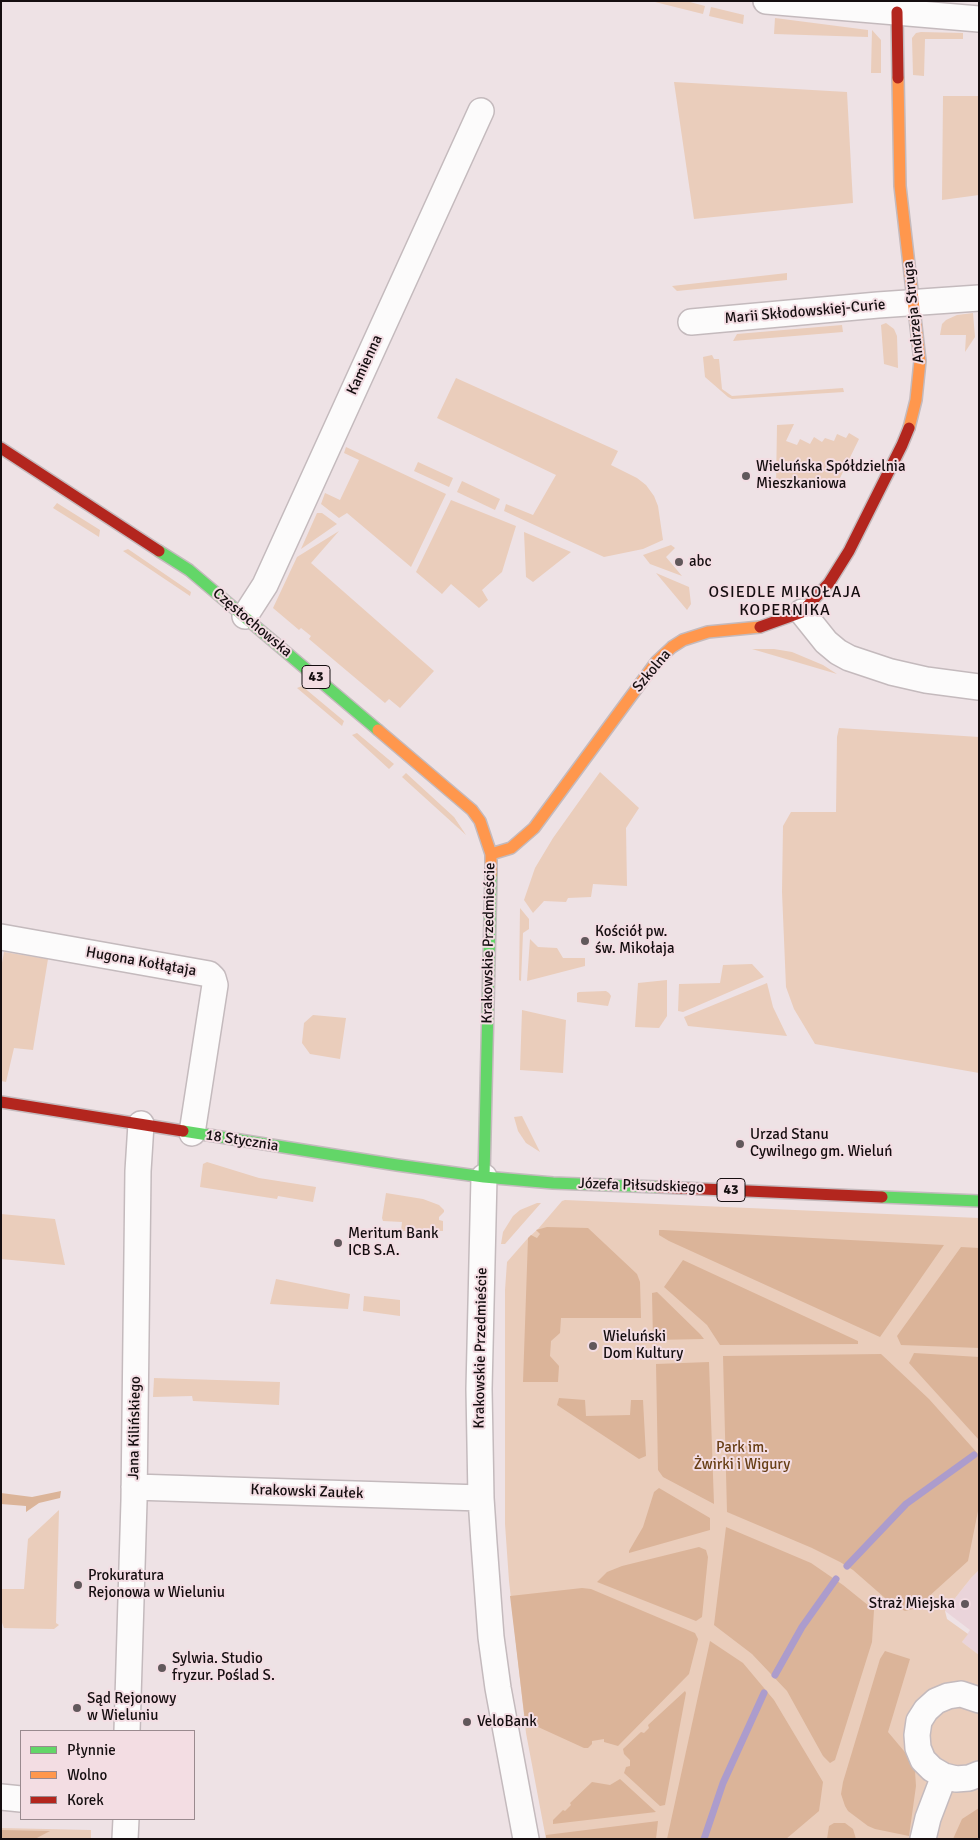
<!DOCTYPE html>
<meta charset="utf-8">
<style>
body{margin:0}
#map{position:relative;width:980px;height:1840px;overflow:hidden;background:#eee2e5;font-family:Signika,sans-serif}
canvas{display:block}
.frame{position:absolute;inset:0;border:2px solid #150e10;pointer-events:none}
.legend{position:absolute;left:20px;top:1730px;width:175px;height:90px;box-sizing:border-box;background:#f3dde3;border:1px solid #9a8a8f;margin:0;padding:6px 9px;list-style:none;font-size:15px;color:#150e10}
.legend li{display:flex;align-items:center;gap:10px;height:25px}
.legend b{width:25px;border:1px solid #9a8a8f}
</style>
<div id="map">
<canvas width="980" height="1840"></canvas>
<div class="frame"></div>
<ul class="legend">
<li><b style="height:6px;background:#63d668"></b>Płynnie</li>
<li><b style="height:6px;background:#ff974d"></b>Wolno</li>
<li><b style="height:6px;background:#b3261e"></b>Korek</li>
</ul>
</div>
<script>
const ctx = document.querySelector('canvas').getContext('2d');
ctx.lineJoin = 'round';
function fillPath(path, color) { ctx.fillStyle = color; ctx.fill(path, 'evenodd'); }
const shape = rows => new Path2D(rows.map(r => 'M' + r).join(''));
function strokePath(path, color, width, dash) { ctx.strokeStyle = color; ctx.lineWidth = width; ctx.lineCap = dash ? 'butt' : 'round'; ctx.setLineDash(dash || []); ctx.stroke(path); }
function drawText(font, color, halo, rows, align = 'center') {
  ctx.font = font + ' Signika,sans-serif'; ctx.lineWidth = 4; ctx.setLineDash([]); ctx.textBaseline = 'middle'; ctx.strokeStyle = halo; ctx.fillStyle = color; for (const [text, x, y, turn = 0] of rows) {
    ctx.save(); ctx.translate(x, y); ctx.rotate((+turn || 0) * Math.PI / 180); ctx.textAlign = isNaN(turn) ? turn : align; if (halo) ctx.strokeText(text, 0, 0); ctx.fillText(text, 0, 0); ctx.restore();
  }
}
fillPath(shape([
 [979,1570,979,1655,962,1642,970,1630,945,1611,971,1578]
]), '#ead4da');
fillPath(shape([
 [651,1,686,1,705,6,703,14],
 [711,7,744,15,743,24,709,16],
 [775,18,868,30,868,37,774,34],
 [872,30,881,40,881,73,871,73],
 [921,32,963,33,963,39,925,39,924,76,913,75,912,38,916,33],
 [674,82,847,92,853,203,694,219],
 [943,96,979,96,979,195,942,200],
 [787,273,787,280,677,291,672,286],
 [973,313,975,337,965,352,966,335,940,335,942,324,946,320,957,315],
 [886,323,894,329,897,336,898,368,884,364,881,325],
 [842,325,843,332,733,341,737,334],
 [712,355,714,359,719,359,722,389,732,396,843,388,844,392,732,399,728,397,705,377,703,357],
 [456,378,618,451,611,465,637,478,646,485,654,496,658,506,663,540,643,549,604,557,504,511,506,504,533,515,556,475,437,418],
 [794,424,786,441,797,445,800,439,810,444,814,437,822,442,825,438,834,441,837,434,846,438,849,433,859,439,840,478,776,486,777,425],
 [346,447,446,494,411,567,347,513,339,518,321,504,325,493,340,500,359,460,344,453],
 [418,462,453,478,449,487,414,471],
 [462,481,500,499,495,510,457,492],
 [451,500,516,526,502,572,482,590,488,600,479,608,451,584,442,594,416,572],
 [57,503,100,530,99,537,53,508],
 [317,513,322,513,337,524,301,549],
 [339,531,311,563,434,671,400,708,389,699,385,703,309,639,311,636,301,628,299,630,273,608,297,557],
 [524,532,571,552,533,582,526,577],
 [671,545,675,548,666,557,682,576,650,564,643,555],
 [128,549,191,592,190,596,123,551],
 [656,573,689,587,691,604,687,610],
 [752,649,774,649,792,652,823,665,837,674],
 [302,686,344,721,342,726,297,688],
 [839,728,979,737,979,1073,815,1044,794,1009,786,987,782,892,783,826,791,812,836,812,837,737],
 [357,733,394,764,389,769,352,735],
 [600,772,639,808,626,828,627,886,593,884,591,897,568,898,566,902,544,901,533,913,524,900,535,868,553,838],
 [406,773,454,817,466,835,402,777],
 [520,908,529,919,529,929,523,933,521,981,519,980],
 [530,939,538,947,557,948,563,958,585,958,585,966,527,981],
 [4,952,48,959,33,1050,14,1048,6,1082,1,1081,1,968],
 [752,964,764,977,683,1012,678,1011,679,984,720,983,723,965],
 [667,980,667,1016,659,1028,635,1027,638,983],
 [767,983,773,1007,787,1036,688,1026,684,1017],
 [606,991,609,993,611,996,608,1006,577,1002,577,993,579,992],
 [522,1010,566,1020,563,1073,520,1070],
 [313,1015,346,1018,340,1059,310,1054,302,1043,304,1023],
 [522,1116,540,1152,526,1143,518,1131,514,1117],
 [207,1162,259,1178,316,1187,313,1202,278,1196,277,1199,200,1187,203,1164],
 [386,1193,423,1199,439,1205,444,1210,444,1212,439,1217,439,1220,443,1221,443,1231,401,1231,402,1222,383,1221,382,1218],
 [565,1200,979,1218,979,1570,971,1578,945,1611,947,1619,968,1634,962,1642,979,1655,979,1839,546,1839,526,1733,509,1581,505,1524,505,1290,507,1262,528,1238,538,1229,562,1201],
 [537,1203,541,1203,505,1244,501,1244,503,1232,513,1216,520,1210],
 [1,1214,55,1219,65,1265,1,1259],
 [276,1279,350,1294,348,1309,270,1304],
 [364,1296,400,1300,400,1316,363,1311],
 [154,1378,280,1382,279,1405,193,1401,192,1396,153,1397],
 [59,1510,56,1623,59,1625,54,1629,4,1628,1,1620,1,1589,24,1589,28,1539],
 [1,1828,91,1830,91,1839,1,1839]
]), '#eacdbb');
fillPath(shape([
 [547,1227,588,1228,637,1274,640,1282,641,1318,561,1318,560,1333,551,1341,550,1356,559,1366,558,1382,523,1382,528,1238,531,1235,537,1238,540,1234,536,1230],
 [659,1230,663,1230,944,1245,880,1337,669,1241,659,1235],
 [961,1247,979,1248,979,1348,901,1345,897,1336],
 [683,1260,858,1341,858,1344,720,1345,707,1325,664,1287],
 [657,1292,700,1334,704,1339,653,1340,652,1293],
 [914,1353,979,1357,979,1440,909,1363],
 [881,1354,929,1399,979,1455,979,1506,968,1561,916,1608,905,1611,893,1605,853,1570,840,1562,812,1548,727,1512,723,1356],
 [709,1362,714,1504,663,1477,658,1470,656,1364],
 [559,1398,585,1400,586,1416,630,1415,631,1400,643,1400,646,1456,639,1459,557,1405],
 [659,1488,710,1518,710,1530,629,1553,629,1551,643,1527,654,1492],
 [61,1491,60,1498,39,1503,26,1512,26,1506,1,1504,1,1493,32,1497],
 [726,1527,811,1563,843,1585,874,1610,872,1642,835,1760,830,1763,823,1756,787,1691,752,1654,714,1625],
 [699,1547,706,1550,708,1557,702,1617,696,1621,597,1582,607,1572,622,1566],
 [582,1588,591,1589,695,1633,698,1639,689,1674,618,1746,604,1742,604,1739,592,1741,592,1744,588,1748,584,1748,525,1721,510,1596],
 [710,1641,743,1663,774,1700,823,1782,819,1811,786,1839,667,1839],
 [885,1651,910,1659,888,1732,909,1757,915,1771,916,1786,909,1836,875,1829,868,1826,848,1811,845,1806,841,1794,843,1782,880,1659],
 [685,1691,686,1693,665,1805,660,1806,624,1773,626,1767,630,1766,630,1760,624,1754,623,1749,641,1732,644,1733,649,1728,648,1725],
 [620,1779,656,1812,553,1824,553,1820,563,1810,565,1811,571,1805,570,1803,592,1782,610,1785],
 [979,1808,979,1839,953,1839,962,1819],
 [658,1821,656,1839,546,1839,546,1835],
 [834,1823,845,1823,853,1829,856,1839,827,1839,829,1826],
 [1,1830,50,1831,35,1839,1,1839]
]), '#dbb499');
strokePath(shape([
 [847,1566,906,1504,974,1455],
 [775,1675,802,1627,836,1579],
 [704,1839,723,1783,764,1693]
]), '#ac9ccc', 7);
const street = shape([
 [766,1,979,19],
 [691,322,878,305,979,298],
 [802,612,826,642,838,652,849,658,891,672,926,680,979,687],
 [245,616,265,585,481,111],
 [1,937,209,974,213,978,215,985,192,1133],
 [484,1177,479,1389,481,1498,484,1543,491,1637,498,1688,526,1839],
 [134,1487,481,1498],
 [979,1700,961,1694,948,1696,936,1701,926,1710,919,1721,917,1735,918,1748,923,1760,932,1769,944,1776,956,1779,969,1778,979,1774],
 [127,1731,134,1501,138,1171,141,1124],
 [1,1797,21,1799],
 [125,1839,126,1819],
 [923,1839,928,1818,944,1776]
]);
const fast = shape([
 [159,551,189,570,378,730],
 [491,875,484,1177,553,1183,658,1187],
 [183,1131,397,1165,484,1177],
 [882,1197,979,1201]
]);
const slow = shape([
 [898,78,900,186,920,361,916,400,909,428],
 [378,730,472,810,480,821,491,854,491,875],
 [491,854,511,848,534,828,657,661,672,647,683,640,708,632,760,627]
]);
const jam = shape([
 [897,12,898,78],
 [1,448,159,551],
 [760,627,802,612,829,583,849,551,902,445,909,428],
 [1,1102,183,1131],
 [658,1187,882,1197]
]);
strokePath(street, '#c4babd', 28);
strokePath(fast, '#c4babd', 14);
strokePath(slow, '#c4babd', 14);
strokePath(jam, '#c4babd', 14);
strokePath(street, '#fcfbfb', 25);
strokePath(fast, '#63d668', 11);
strokePath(slow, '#ff974d', 11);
strokePath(jam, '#b3261e', 11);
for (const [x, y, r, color] of [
 [746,476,5,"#61585b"],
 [679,562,5,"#61585b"],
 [585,941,5,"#61585b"],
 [740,1144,5,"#61585b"],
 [338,1243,5,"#61585b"],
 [593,1346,5,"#61585b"],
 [78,1585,5,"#61585b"],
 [965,1604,5,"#61585b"],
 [162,1668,5,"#61585b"],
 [77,1708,5,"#61585b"],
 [467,1722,5,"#61585b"]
]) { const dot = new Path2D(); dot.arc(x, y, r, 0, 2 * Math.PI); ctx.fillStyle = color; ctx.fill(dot); strokePath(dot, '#f3dde3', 2); }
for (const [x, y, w] of [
 [316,677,28],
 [731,1190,28]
]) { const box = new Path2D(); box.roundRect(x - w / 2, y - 11.5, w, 23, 4); ctx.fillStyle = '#f3dde3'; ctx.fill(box); strokePath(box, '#150e10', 1); }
drawText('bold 14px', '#150e10', null, [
 ["43",316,677],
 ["43",731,1190]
]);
drawText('15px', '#150e10', '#f3dde3', [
 ["Marii Skłodowskiej-Curie",805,312,-5],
 ["Andrzeja Struga",914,312,-96],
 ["Kamienna",365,365,-65],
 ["Częstochowska",252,623,40],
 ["Szkolna",652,671,-50],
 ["Krakowskie Przedmieście",489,943,-89],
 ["Hugona Kołłątaja",141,962,10],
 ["18 Stycznia",242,1141,9],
 ["Józefa Piłsudskiego",641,1186,2],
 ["Krakowskie Przedmieście",481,1348,-89],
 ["Jana Kilińskiego",135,1428,-89],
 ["Krakowski Zaułek",307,1492,2]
]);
drawText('15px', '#150e10', '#f3dde3', [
 ["Wieluńska Spółdzielnia",756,467],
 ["Mieszkaniowa",756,484],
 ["abc",689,562],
 ["Kościół pw.",595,932],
 ["św. Mikołaja",595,949],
 ["Urzad Stanu",750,1135],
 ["Cywilnego gm. Wieluń",750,1152],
 ["Meritum Bank",348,1234],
 ["ICB S.A.",348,1251],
 ["Wieluński",603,1337],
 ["Dom Kultury",603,1354],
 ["Prokuratura",88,1576],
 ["Rejonowa w Wieluniu",88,1593],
 ["Straż Miejska",955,1604,"right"],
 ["Sylwia. Studio",172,1659],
 ["fryzur. Poślad S.",172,1676],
 ["Sąd Rejonowy",87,1699],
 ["w Wieluniu",87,1716],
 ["VeloBank",477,1722]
], 'left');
drawText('15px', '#673e15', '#f3dde3', [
 ["Park im.",742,1448],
 ["Żwirki i Wigury",742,1465]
]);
ctx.letterSpacing = '1px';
drawText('16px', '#150e10', '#f3dde3', [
 ["OSIEDLE MIKOŁAJA",785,593],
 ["KOPERNIKA",785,611]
]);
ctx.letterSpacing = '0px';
</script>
